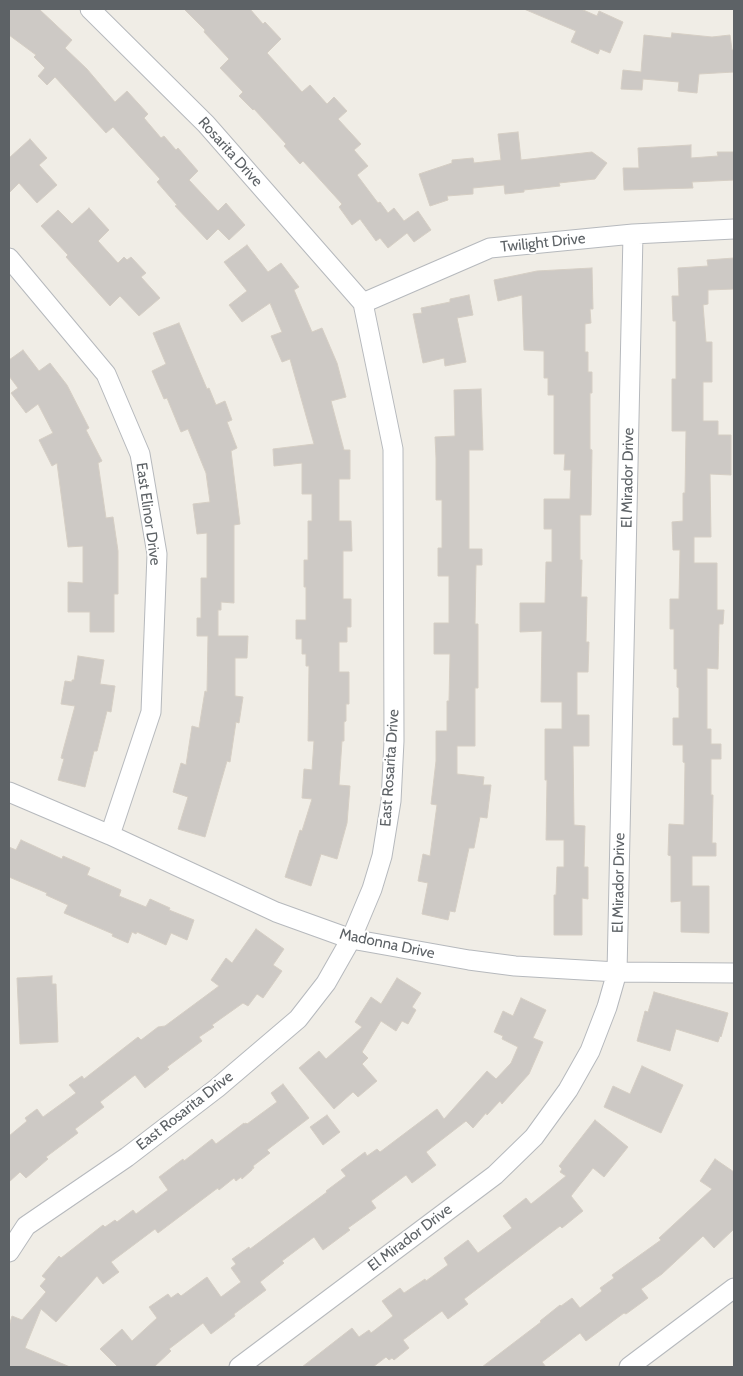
<!DOCTYPE html>
<style>
body{margin:0}
#map{position:relative;width:743px;height:1376px;overflow:hidden;background:#f0ede6;font-family:Cabin,sans-serif}
canvas{display:block}
.frame{position:absolute;inset:0;border:10px solid #5d6266;pointer-events:none}
</style>
<div id="map">
<canvas width="743" height="1376"></canvas>
<div class="frame"></div>
</div>
<script>
const ctx = document.querySelector('canvas').getContext('2d');
ctx.lineJoin = 'round';
function fillPath(path, color) { ctx.fillStyle = color; ctx.fill(path, 'evenodd'); }
const shape = rows => new Path2D(rows.map(r => 'M' + r).join(''));
function strokePath(path, color, width, dash) { ctx.strokeStyle = color; ctx.lineWidth = width; ctx.lineCap = dash ? 'butt' : 'round'; ctx.setLineDash(dash || []); ctx.stroke(path); }
function drawText(font, color, halo, rows, align = 'center') {
  ctx.font = font + ' Cabin,sans-serif'; ctx.lineWidth = 4; ctx.setLineDash([]); ctx.textBaseline = 'middle'; ctx.strokeStyle = halo; ctx.fillStyle = color; for (const [text, x, y, turn = 0] of rows) {
    ctx.save(); ctx.translate(x, y); ctx.rotate((+turn || 0) * Math.PI / 180); ctx.textAlign = isNaN(turn) ? turn : align; if (halo) ctx.strokeText(text, 0, 0); ctx.fillText(text, 0, 0); ctx.restore();
  }
}
const building = shape([
 [9,9,39,9,72,40,65,48,87,69,115,102,127,91,148,114,144,118,161,138,164,136,176,150,178,148,198,171,189,180,218,211,226,203,245,225,229,240,218,229,207,240,175,206,177,205,157,182,160,179,113,127,106,133,55,77,47,85,38,76,45,68,34,57,36,55,9,35,9,9],
 [184,9,250,9,263,24,265,22,281,39,267,53,302,92,310,85,327,104,334,97,347,111,338,119,361,144,354,150,368,166,357,175,378,203,380,202,388,213,394,208,404,221,418,211,431,230,414,242,407,233,388,248,380,238,376,241,360,219,352,225,339,207,342,204,303,161,300,164,284,146,286,144,254,109,253,110,239,96,243,92,220,68,229,59,204,32,205,30,184,9],
 [524,9,581,9,597,16,599,11,623,22,610,53,600,49,598,54,571,42,576,31,524,9],
 [672,33,712,37,730,35,732,50,734,50,734,72,699,74,697,93,678,91,679,82,643,79,642,90,621,89,623,70,641,72,644,35,671,38,672,33],
 [518,132,521,160,592,152,607,163,595,179,559,183,560,186,524,190,524,192,505,194,504,185,473,188,473,194,447,196,448,200,430,206,419,174,452,163,452,160,473,158,474,163,501,160,498,134,518,132],
 [30,139,47,158,39,165,57,185,37,203,19,183,9,193,9,158,30,139],
 [691,145,691,158,718,156,717,152,734,152,734,180,692,182,693,188,624,190,623,168,639,168,638,148,691,145],
 [89,208,109,230,98,241,118,263,124,257,127,260,131,257,146,273,141,277,160,298,139,316,120,296,110,306,66,257,68,255,41,226,58,210,72,224,89,208],
 [247,245,268,272,281,263,299,287,294,290,312,332,322,328,337,363,346,397,331,401,344,450,350,450,350,479,339,479,339,521,351,521,352,551,343,551,343,599,351,599,351,627,347,627,347,642,339,642,339,672,349,672,349,704,346,704,346,721,344,722,344,741,342,741,339,785,350,786,347,823,337,859,321,854,311,886,285,877,300,830,302,831,312,799,302,798,304,769,312,770,314,741,308,741,309,666,306,666,306,654,302,654,302,639,296,639,296,620,306,620,306,587,304,587,304,560,308,560,308,521,312,521,312,494,302,494,302,463,274,466,273,449,314,444,290,359,282,362,271,336,282,332,270,303,242,322,229,305,247,291,224,262,247,245],
 [734,258,734,289,708,290,708,304,703,305,706,342,712,342,712,382,703,382,703,421,718,421,718,435,731,435,731,475,710,474,711,537,694,537,694,563,717,563,717,610,724,610,723,624,719,624,718,669,707,668,707,729,711,729,711,744,721,744,721,759,711,759,711,795,713,795,712,843,716,843,716,856,692,856,692,886,709,886,709,933,681,932,681,901,671,902,671,856,668,855,669,824,684,825,685,763,683,762,683,745,673,745,673,718,679,718,679,688,677,687,677,669,674,669,674,629,670,629,670,599,679,599,680,550,673,550,672,522,683,521,683,493,685,493,686,431,672,431,672,379,676,379,676,321,673,321,672,296,679,296,678,268,708,266,707,260,734,258],
 [592,268,593,309,590,309,591,323,585,324,585,352,588,352,588,372,592,372,592,393,590,393,590,449,592,450,591,515,580,515,580,560,582,560,581,597,587,597,586,642,589,642,588,672,577,672,577,715,589,715,589,746,573,746,574,825,585,826,584,867,588,867,588,899,582,898,582,935,554,935,554,895,556,895,557,867,564,867,564,840,546,840,547,780,545,780,545,729,562,729,562,702,541,702,542,631,520,632,520,603,545,603,546,562,552,562,552,529,544,529,544,499,570,499,571,470,564,470,565,454,554,454,554,395,548,395,548,378,544,378,544,351,524,350,522,295,498,301,494,280,537,271,592,268],
 [469,295,473,315,457,318,466,362,445,366,444,358,423,363,413,314,422,313,421,308,450,302,450,299,469,295],
 [179,323,207,389,209,388,216,405,225,401,232,420,227,422,237,448,231,451,240,524,234,525,234,603,221,602,221,610,218,610,218,636,248,636,247,658,235,658,235,696,243,697,239,723,236,722,230,762,227,761,205,837,178,829,188,797,173,792,181,763,186,765,192,726,199,728,205,691,207,692,208,636,197,636,197,618,201,618,201,578,207,578,207,533,197,534,193,504,210,502,206,473,188,429,181,432,167,398,164,399,152,371,166,364,153,333,179,323],
 [23,350,39,371,50,363,67,385,89,428,86,430,102,461,98,463,106,518,113,517,118,551,118,594,114,594,114,632,90,632,90,612,68,612,68,582,83,583,83,546,68,547,57,463,52,466,39,440,53,433,38,404,26,413,11,393,18,388,9,376,9,360,23,350],
 [481,389,483,450,469,450,469,549,482,549,482,565,476,565,475,624,478,624,478,688,475,688,475,746,457,746,457,774,484,777,483,785,491,785,487,818,480,817,474,848,469,848,455,912,450,911,448,920,422,914,428,883,418,881,423,854,430,856,437,805,431,804,436,761,436,731,447,731,447,701,449,701,450,654,434,654,434,623,449,623,449,576,438,576,438,548,442,548,442,500,436,500,436,458,435,437,455,436,454,390,481,389],
 [78,656,104,660,100,684,115,686,111,712,107,711,97,751,94,751,85,787,58,780,64,759,61,758,75,706,61,704,65,681,72,682,72,680,74,680,78,656],
 [21,840,62,859,63,856,90,868,87,875,121,890,119,896,146,907,150,899,170,908,169,910,194,920,187,940,171,933,166,945,137,932,136,934,132,932,128,943,112,936,113,934,64,913,68,905,46,895,47,893,9,877,9,847,16,850,21,840],
 [256,929,284,949,273,965,282,971,263,998,257,994,248,1006,243,1003,212,1025,214,1027,199,1037,202,1041,167,1067,169,1069,145,1088,135,1075,100,1102,104,1107,75,1129,78,1133,46,1157,48,1159,26,1178,20,1172,9,1182,9,1136,27,1121,25,1118,37,1109,43,1117,76,1093,69,1085,82,1076,84,1079,138,1037,141,1040,158,1027,165,1026,219,986,211,980,226,958,232,963,256,929],
 [52,976,52,984,56,984,58,1042,20,1044,17,978,52,976],
 [397,978,421,993,412,1007,416,1010,408,1024,402,1021,396,1031,381,1021,362,1052,368,1058,362,1064,377,1081,358,1097,353,1092,334,1109,299,1068,319,1051,326,1059,362,1027,355,1022,371,997,381,1004,397,978],
 [654,992,728,1013,721,1037,720,1036,718,1042,676,1029,670,1051,637,1041,645,1011,648,1012,654,992],
 [521,998,546,1010,533,1038,543,1042,529,1074,502,1104,500,1101,487,1115,486,1113,473,1128,466,1121,426,1152,436,1165,412,1183,406,1175,371,1201,376,1208,348,1228,350,1230,323,1250,314,1237,282,1261,284,1263,260,1282,266,1290,234,1314,235,1316,211,1334,203,1323,169,1349,171,1351,154,1367,118,1367,100,1349,122,1329,132,1341,157,1318,149,1307,168,1294,171,1298,178,1293,181,1296,207,1277,221,1297,241,1282,231,1268,236,1264,232,1259,249,1247,250,1249,327,1192,326,1191,346,1176,341,1170,365,1152,367,1156,377,1149,380,1152,437,1109,444,1119,487,1071,496,1079,511,1063,518,1047,502,1039,503,1036,494,1032,503,1011,513,1016,521,998],
 [642,1066,683,1085,661,1133,604,1107,613,1086,630,1094,642,1066],
 [283,1084,309,1118,267,1150,270,1153,253,1166,254,1168,252,1169,252,1170,242,1179,241,1177,236,1181,234,1178,219,1190,218,1188,215,1190,158,1233,155,1229,111,1262,119,1272,103,1284,97,1276,56,1322,41,1309,25,1348,70,1367,9,1367,9,1326,12,1316,22,1320,46,1292,40,1286,46,1279,42,1276,59,1256,61,1258,103,1225,105,1227,115,1220,117,1222,133,1210,136,1214,168,1190,159,1177,183,1159,184,1161,212,1139,216,1144,244,1123,244,1124,246,1123,247,1124,277,1102,271,1093,283,1084],
 [327,1115,340,1132,323,1145,310,1127,327,1115],
 [595,1120,628,1147,604,1177,593,1168,571,1196,583,1211,562,1228,560,1226,464,1299,468,1304,448,1319,442,1311,403,1340,409,1348,394,1360,392,1358,389,1360,386,1357,373,1367,302,1367,352,1328,359,1337,369,1330,371,1333,393,1316,382,1301,400,1288,404,1293,425,1279,426,1281,448,1265,444,1258,468,1240,478,1253,512,1228,503,1216,526,1198,531,1204,566,1176,560,1172,562,1169,559,1166,595,1120],
 [715,1159,734,1172,734,1229,714,1248,703,1236,662,1274,641,1289,648,1298,626,1314,624,1313,586,1341,580,1333,542,1362,546,1367,482,1367,541,1322,540,1321,560,1305,561,1306,572,1298,580,1308,602,1291,600,1288,614,1278,612,1275,661,1240,659,1238,712,1189,700,1181,715,1159]
]);
fillPath(building, '#cdc9c5');
strokePath(building, '#d5cec4', 1);
const street = shape([
 [9,258,106,374,140,454,157,554,151,712,110,835],
 [363,303,490,248,633,234,734,229],
 [9,792,110,835,276,912,351,939,469,960,515,966,617,972,734,973],
 [9,1252,26,1226,127,1157,217,1088,298,1019,326,983,351,939,372,889,382,856,391,801,394,741,393,449,363,303,206,124,90,9],
 [239,1367,495,1175,534,1137,568,1090,590,1051,607,1007,617,972,633,234],
 [629,1367,734,1288]
]);
strokePath(street, '#b6b9bd', 21);
strokePath(street, '#fff', 19);
drawText('15px', '#5d6266', '#fff', [
 ["Rosarita Drive",230,152,48],
 ["Twilight Drive",543,243,-6],
 ["El Mirador Drive",628,478,-89],
 ["East Elinor Drive",148,514,82],
 ["East Rosarita Drive",390,768,-86],
 ["El Mirador Drive",619,883,-89],
 ["Madonna Drive",387,944,12],
 ["East Rosarita Drive",185,1111,-38],
 ["El Mirador Drive",410,1238,-37]
]);
</script>
